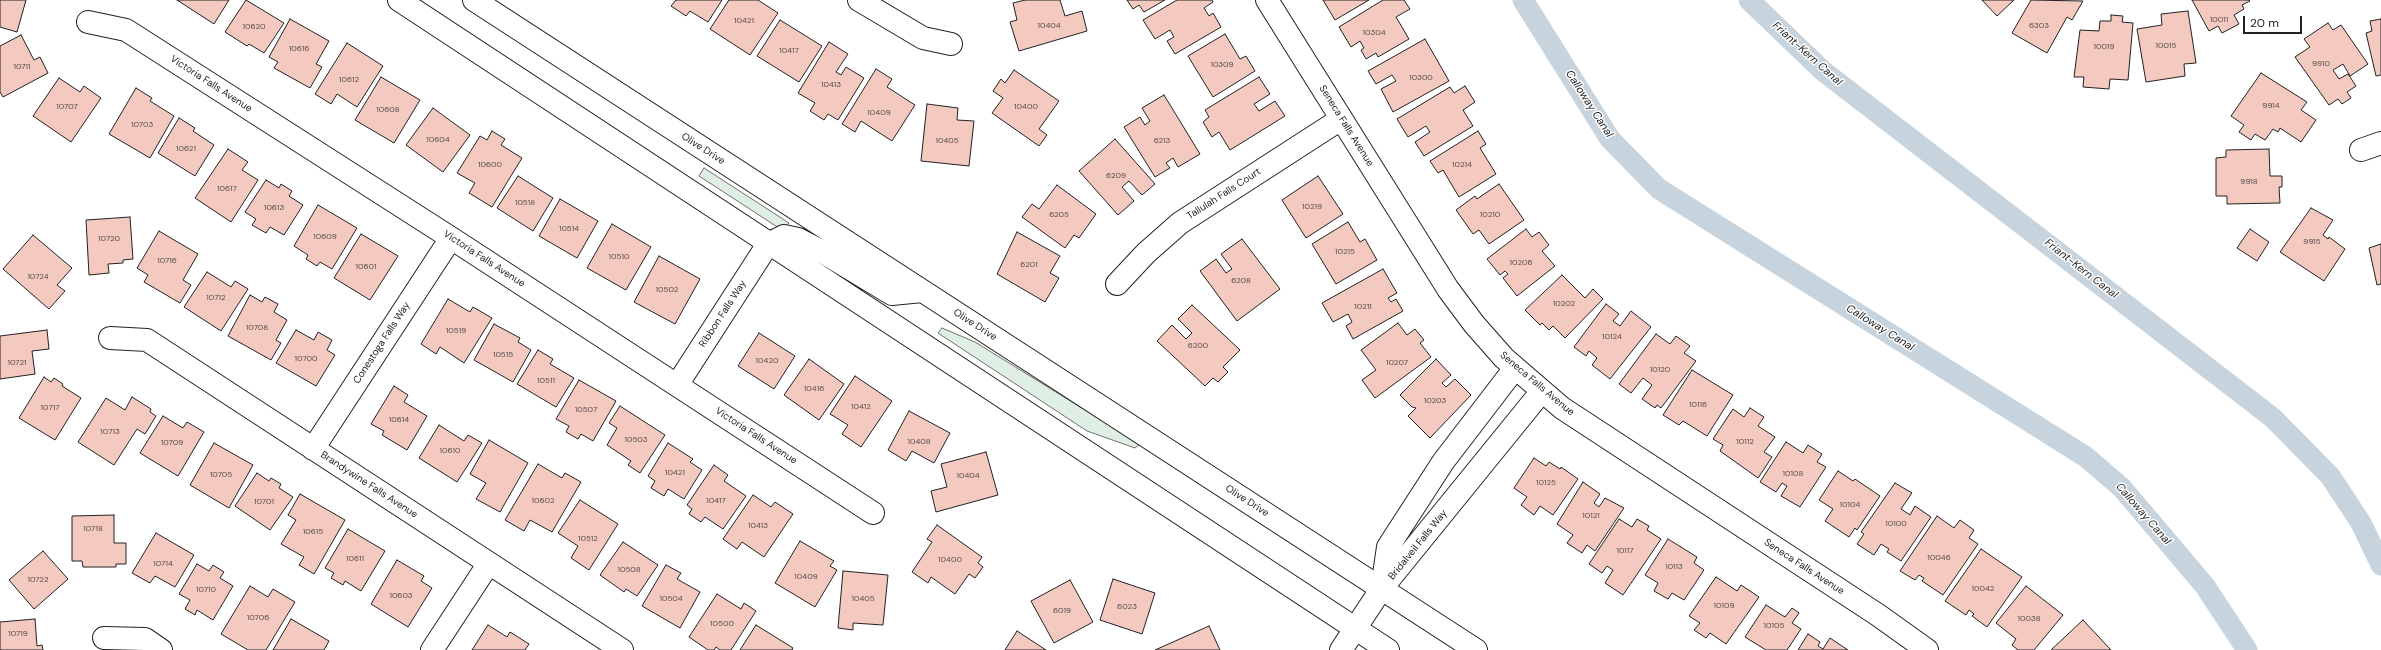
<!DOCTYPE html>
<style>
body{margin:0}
#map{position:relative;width:2381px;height:650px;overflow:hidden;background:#fff;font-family:"DM Sans",sans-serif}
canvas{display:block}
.scale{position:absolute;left:2243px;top:16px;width:59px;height:18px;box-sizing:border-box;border:2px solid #222;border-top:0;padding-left:5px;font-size:12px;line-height:14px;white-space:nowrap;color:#222;-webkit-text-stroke:3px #fff;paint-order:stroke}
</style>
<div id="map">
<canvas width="2381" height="650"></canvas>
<div class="scale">20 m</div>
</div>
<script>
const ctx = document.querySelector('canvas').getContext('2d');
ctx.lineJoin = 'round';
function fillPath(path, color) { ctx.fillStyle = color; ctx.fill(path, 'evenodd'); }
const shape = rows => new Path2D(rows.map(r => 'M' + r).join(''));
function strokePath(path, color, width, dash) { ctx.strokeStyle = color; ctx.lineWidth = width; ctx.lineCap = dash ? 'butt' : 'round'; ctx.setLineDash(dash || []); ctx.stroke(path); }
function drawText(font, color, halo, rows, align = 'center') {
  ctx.font = font + ' "DM Sans",sans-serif'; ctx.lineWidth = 3; ctx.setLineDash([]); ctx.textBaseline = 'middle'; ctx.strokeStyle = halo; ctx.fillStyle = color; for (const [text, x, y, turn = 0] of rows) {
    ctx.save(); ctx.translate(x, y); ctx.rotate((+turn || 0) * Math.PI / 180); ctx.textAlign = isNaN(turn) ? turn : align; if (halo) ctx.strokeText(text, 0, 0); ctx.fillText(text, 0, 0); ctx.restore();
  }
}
const green = shape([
 [704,168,789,223,782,230,699,176,704,168],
 [942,328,975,342,1140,444,1135,448,1087,431,938,333,942,328]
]);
fillPath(green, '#e0efe3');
strokePath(green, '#6f6f6f', 1);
strokePath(shape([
 [1523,0,1610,139,1659,189,2086,457,2122,488,2205,586,2247,650],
 [1749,0,1823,71,2273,418,2330,476,2361,523,2381,565]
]), '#c7d3dd', 21);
const building = shape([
 [0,0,26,0,17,32,0,27,0,0],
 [177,0,229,0,214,24,177,0],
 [246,0,284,23,264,53,249,44,247,46,225,32,246,0],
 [676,0,675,0,722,0,708,22,690,11,686,16,671,6,676,0],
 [729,0,758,0,778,13,750,55,710,29,729,0],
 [1025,0,1060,0,1065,16,1082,11,1087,31,1019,51,1010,22,1017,20,1013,3,1025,0],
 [1127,0,1165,0,1144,12,1139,5,1133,9,1127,0],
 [1177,0,1212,0,1213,2,1204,8,1209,16,1213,13,1221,27,1175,54,1167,41,1174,37,1170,30,1155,39,1143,20,1177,0],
 [1323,0,1369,0,1335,20,1323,0],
 [1383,0,1404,0,1410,9,1396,17,1409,39,1378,57,1376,53,1366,59,1361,50,1364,48,1360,41,1351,47,1339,27,1383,0],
 [1982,0,2014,0,1997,16,1982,0],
 [2031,0,2083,1,2072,20,2067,17,2047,53,2012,33,2031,0],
 [2192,0,2249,0,2250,1,2242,5,2244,9,2234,15,2239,24,2222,33,2218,26,2209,31,2192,0],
 [2188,11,2196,63,2184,64,2185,76,2146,82,2137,29,2162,25,2161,14,2188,11],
 [2111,15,2123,16,2122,22,2133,23,2128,80,2110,79,2109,89,2083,87,2084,77,2074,77,2080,30,2099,31,2100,21,2111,21,2111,15],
 [290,19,329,41,316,64,322,67,310,88,274,68,278,62,269,57,290,19],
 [2381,19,2381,75,2376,76,2366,33,2372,31,2370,21,2381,19],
 [780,20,822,46,799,82,757,56,780,20],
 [2328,23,2333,30,2341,25,2368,64,2350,76,2343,64,2333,70,2339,79,2348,74,2356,86,2347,92,2351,98,2342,104,2338,99,2329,105,2295,57,2310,47,2304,39,2328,23],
 [1225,34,1240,59,1246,56,1255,71,1213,97,1188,56,1225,34],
 [21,35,34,60,40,57,48,73,3,97,0,92,0,46,21,35],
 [1425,39,1449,81,1393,112,1381,89,1396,81,1392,75,1376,84,1368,71,1425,39],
 [829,42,848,54,836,72,841,75,846,67,864,78,838,120,828,114,824,120,810,111,815,103,798,93,829,42],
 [347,43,383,66,357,107,337,94,331,104,315,94,347,43],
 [876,69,892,79,887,87,915,105,892,141,861,121,855,132,842,124,876,69],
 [1014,70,1059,101,1039,129,1047,135,1039,146,992,113,1003,98,993,91,1001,79,1005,83,1014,70],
 [2261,73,2307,102,2301,110,2316,120,2301,142,2280,128,2278,132,2273,129,2265,140,2255,134,2251,140,2239,132,2244,125,2231,116,2261,73],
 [381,77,420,100,394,143,355,120,381,77],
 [1259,77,1270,94,1254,104,1259,111,1275,101,1285,116,1230,150,1219,132,1212,137,1203,122,1209,117,1205,110,1259,77],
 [59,78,80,92,84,86,101,98,71,142,33,116,59,78],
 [1465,86,1475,102,1463,110,1473,126,1424,156,1415,142,1430,132,1426,126,1408,137,1397,119,1450,87,1454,93,1465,86],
 [136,88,152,98,150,101,174,116,150,158,109,134,136,88],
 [1164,95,1200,154,1178,167,1173,158,1166,163,1170,168,1155,177,1124,127,1140,117,1145,125,1150,121,1142,108,1164,95],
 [927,104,958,108,957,120,974,121,969,166,921,161,927,104],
 [433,108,470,135,443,172,406,145,433,108],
 [179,118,195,128,193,131,214,145,195,176,158,153,179,118],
 [492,131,505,139,501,145,522,158,492,207,469,193,475,183,457,173,480,136,487,140,492,131],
 [1478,131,1486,144,1480,148,1496,174,1459,197,1443,170,1438,173,1430,161,1478,131],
 [1115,139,1155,184,1142,195,1129,181,1122,187,1134,201,1118,215,1079,171,1115,139],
 [228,149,248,162,242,170,258,180,231,222,195,198,228,149],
 [2269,149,2270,176,2282,176,2282,187,2279,187,2280,203,2227,204,2227,196,2216,196,2216,158,2226,157,2226,150,2269,149],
 [518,176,553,198,533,231,497,208,518,176],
 [1318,176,1343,214,1306,238,1282,200,1318,176],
 [266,180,279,188,281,184,292,191,289,196,303,205,284,235,270,227,266,233,252,225,256,219,245,212,266,180],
 [1499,184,1524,220,1489,244,1479,230,1473,234,1456,210,1475,196,1477,199,1499,184],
 [1057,185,1096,214,1079,238,1074,235,1065,248,1022,217,1032,204,1039,209,1057,185],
 [560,199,598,221,577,258,539,236,560,199],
 [318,205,357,228,332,269,320,262,317,266,306,259,308,255,294,246,318,205],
 [2311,208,2333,220,2323,235,2328,239,2329,237,2345,249,2324,281,2280,252,2311,208],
 [130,217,133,259,123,260,123,263,108,264,109,273,89,275,86,220,130,217],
 [1348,222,1360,242,1365,239,1377,260,1336,284,1312,244,1348,222],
 [612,224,651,247,626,290,587,268,612,224],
 [1526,229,1532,237,1539,232,1549,245,1542,251,1555,266,1517,296,1503,278,1508,274,1505,271,1500,275,1487,259,1526,229],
 [2250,229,2269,242,2257,261,2237,248,2250,229],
 [159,231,198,254,183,280,191,285,180,303,144,282,148,275,137,268,159,231],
 [1017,232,1060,256,1050,273,1059,278,1045,302,997,274,1017,232],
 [361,234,398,256,370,300,334,278,361,234],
 [33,235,72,268,57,285,65,291,49,309,3,269,33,235],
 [1242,239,1280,289,1237,321,1200,271,1216,259,1226,273,1232,269,1221,254,1242,239],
 [2381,244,2381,284,2377,285,2369,248,2381,244],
 [659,256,700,279,675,324,634,302,659,256],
 [1383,269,1397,293,1388,298,1391,302,1396,299,1403,311,1353,339,1346,326,1352,322,1348,314,1333,322,1322,303,1383,269],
 [207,272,231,287,235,281,248,289,221,331,184,307,207,272],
 [1562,275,1585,298,1593,289,1603,299,1565,338,1553,326,1549,330,1542,323,1540,325,1525,310,1562,275],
 [250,295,262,302,265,297,278,304,274,312,287,320,276,340,281,343,271,360,228,336,250,295],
 [448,299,470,312,473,307,492,318,464,363,440,347,436,354,421,344,448,299],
 [1606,304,1619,314,1613,321,1620,326,1631,311,1651,327,1610,379,1592,365,1597,358,1589,351,1586,356,1574,347,1606,304],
 [1192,305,1240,350,1223,367,1228,372,1218,382,1213,378,1205,386,1157,341,1172,325,1186,339,1192,333,1178,319,1192,305],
 [1398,323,1407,335,1415,329,1424,340,1420,343,1431,357,1375,398,1362,380,1376,370,1361,350,1398,323],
 [494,324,520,338,518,342,531,350,513,382,474,360,494,324],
 [47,330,49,349,32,351,35,374,0,379,0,336,47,330],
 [296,330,314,340,318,332,332,340,327,350,335,355,316,386,276,363,296,330],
 [759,333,795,356,774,389,738,366,759,333],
 [1656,334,1670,344,1676,336,1690,346,1684,353,1696,361,1661,408,1657,405,1655,408,1642,399,1652,385,1643,378,1631,393,1619,384,1656,334],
 [538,350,553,359,550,364,574,378,556,407,517,384,538,350],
 [809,359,844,384,819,420,784,395,809,359],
 [1436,359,1451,375,1442,383,1446,387,1455,379,1471,395,1430,438,1408,416,1416,408,1412,407,1400,395,1436,359],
 [1692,370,1733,395,1707,436,1683,421,1679,425,1663,415,1692,370],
 [855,376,892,401,861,447,842,434,848,425,830,414,855,376],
 [44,377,51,382,54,378,63,384,62,386,81,398,55,440,19,418,44,377],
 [579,380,616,401,593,441,581,434,578,439,566,432,569,426,556,419,579,380],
 [394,386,408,395,404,402,427,416,407,450,382,435,384,431,371,424,394,386],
 [132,397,151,409,150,412,156,416,145,434,137,429,114,465,78,442,106,398,125,410,132,397],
 [620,406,665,435,640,473,628,465,631,461,607,445,617,428,609,423,620,406],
 [1750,408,1764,417,1758,426,1775,437,1764,452,1772,457,1758,478,1720,451,1723,445,1713,439,1733,409,1744,417,1750,408],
 [909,411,950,433,934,463,912,451,906,461,888,450,909,411],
 [163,416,183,428,187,422,204,432,178,476,140,453,163,416],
 [439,425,464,441,468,435,482,443,457,482,419,458,439,425],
 [489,440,528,463,500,512,476,499,486,483,470,474,489,440],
 [1786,442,1803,453,1808,445,1822,454,1817,462,1826,467,1800,507,1781,496,1787,486,1782,483,1776,492,1760,482,1786,442],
 [214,443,253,465,229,508,190,485,214,443],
 [668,443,693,459,690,462,702,470,684,499,668,489,664,496,651,488,655,481,648,476,668,443],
 [986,452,998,495,936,512,931,491,947,487,941,464,986,452],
 [1534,458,1546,466,1549,462,1560,469,1561,467,1578,479,1553,515,1540,506,1534,515,1521,505,1527,497,1514,488,1534,458],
 [538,464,562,478,565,473,581,482,552,532,530,520,524,531,505,520,538,464],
 [714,465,728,475,724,481,746,496,723,529,705,517,701,522,689,514,692,509,687,505,714,465],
 [1838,471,1853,481,1855,479,1880,496,1857,530,1855,528,1849,537,1825,521,1833,509,1819,500,1838,471],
 [257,473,269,481,271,478,281,484,279,488,293,497,270,530,235,506,257,473],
 [1583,482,1600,494,1594,503,1599,507,1605,498,1624,508,1595,551,1587,545,1582,553,1567,543,1573,535,1557,524,1583,482],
 [1895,483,1912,493,1901,509,1910,515,1915,506,1931,517,1901,561,1887,552,1889,549,1881,544,1874,555,1857,544,1864,534,1861,532,1895,483],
 [300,494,345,520,314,574,299,565,304,557,281,544,296,520,288,515,300,494],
 [753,495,771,507,775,502,793,514,764,557,742,542,737,549,723,539,753,495],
 [580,500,618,524,589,570,571,558,578,546,558,533,580,500],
 [114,515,114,543,126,543,126,564,116,564,116,567,83,567,82,561,72,561,72,516,114,515],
 [1937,516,1954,528,1960,520,1974,530,1969,538,1978,544,1943,595,1922,581,1924,578,1919,575,1915,580,1900,571,1937,516],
 [1619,519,1632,527,1637,519,1649,526,1647,530,1661,539,1623,595,1605,583,1613,570,1607,566,1602,573,1589,564,1619,519],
 [937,525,982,557,978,563,983,567,975,578,969,574,955,594,931,577,928,583,912,572,932,542,927,539,937,525],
 [348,529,385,551,361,591,345,581,343,585,331,578,334,573,325,568,348,529],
 [156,533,194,555,175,587,155,576,150,583,132,573,156,533],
 [1668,539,1697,557,1694,563,1704,570,1684,600,1672,593,1668,599,1654,591,1658,583,1645,575,1668,539],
 [800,541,834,561,830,566,837,570,815,607,775,583,800,541],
 [623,542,658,565,637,596,626,589,624,592,600,575,623,542],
 [1981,549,2022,577,1987,627,1972,616,1974,614,1969,610,1966,615,1945,601,1981,549],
 [43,551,68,579,34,609,9,580,43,551],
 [397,560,424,576,421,581,432,588,408,627,371,604,397,560],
 [197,564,209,571,213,565,224,572,220,578,233,586,213,620,197,610,195,615,185,609,190,600,179,594,197,564],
 [666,565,681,573,677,579,700,592,680,628,642,606,666,565],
 [843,571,888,575,883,625,853,623,853,630,838,628,843,571],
 [1716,577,1737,591,1741,585,1759,597,1726,644,1710,633,1706,638,1694,630,1700,623,1689,616,1716,577],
 [1113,579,1155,593,1142,634,1100,620,1113,579],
 [1070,580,1093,622,1054,643,1031,601,1070,580],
 [250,586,268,597,273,589,295,602,266,650,248,650,221,634,250,586],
 [2026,586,2063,615,2034,650,2018,650,2012,645,2016,639,1996,623,2026,586],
 [717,594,741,609,744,603,756,611,731,650,720,650,716,647,714,650,708,650,689,637,717,594],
 [1766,605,1785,617,1792,608,1799,613,1792,623,1801,629,1787,650,1766,650,1745,637,1766,605],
 [35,619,37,646,42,645,43,650,0,650,0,622,35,619],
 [291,619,329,641,324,650,273,650,291,619],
 [2083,620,2111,650,2051,650,2083,620],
 [488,625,507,637,510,632,529,644,525,650,472,650,488,625],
 [756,625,793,648,792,650,740,650,756,625],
 [1209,626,1220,650,1155,650,1209,626],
 [1017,631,1046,650,1005,650,1017,631],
 [1808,634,1820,642,1818,646,1823,649,1830,638,1848,650,1798,650,1808,634]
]);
fillPath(building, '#f3c9c0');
strokePath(building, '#222', 1);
const minor = shape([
 [859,0,923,38,951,44],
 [1267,0,1448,289,1474,324,1504,358,1562,408,1878,615,1927,650],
 [88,22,126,30,451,238,873,513],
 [2361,150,2381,143],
 [1117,284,1146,253,1180,223,1341,119],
 [110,338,147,340,622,650],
 [677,385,768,244],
 [313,449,451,238],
 [1382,588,1388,547,1443,462,1515,368],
 [104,638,145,639,161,650],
 [432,650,489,563],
 [1341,650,1382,588,1542,391]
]);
const major = shape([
 [399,0,1388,650],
 [474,0,1476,650],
 [768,244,784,236,798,239,821,251,892,294,922,291]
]);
strokePath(minor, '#222', 24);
strokePath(major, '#222', 24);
strokePath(minor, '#fff', 22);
strokePath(major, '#fff', 22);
drawText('8px', '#564c4a', null, [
 ["10011",2219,20],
 ["10421",744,21],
 ["10404",1049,26],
 ["6303",2039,26],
 ["10620",254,27],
 ["10304",1374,33],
 ["10015",2166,46],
 ["10019",2104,47],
 ["10616",299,49],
 ["10417",789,51],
 ["9910",2321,64],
 ["10309",1222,65],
 ["10711",22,67],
 ["10300",1421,78],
 ["10612",349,80],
 ["10413",831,85],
 ["9914",2271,106],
 ["10707",67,107],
 ["10400",1026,107],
 ["10608",388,110],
 ["10409",879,113],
 ["10703",142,125],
 ["10604",438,140],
 ["10405",947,141],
 ["6213",1162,141],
 ["10621",186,149],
 ["10600",490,165],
 ["10214",1462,165],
 ["6209",1116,176],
 ["9918",2249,182],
 ["10617",227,189],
 ["10518",525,203],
 ["10219",1312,207],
 ["10613",274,208],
 ["6205",1059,215],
 ["10210",1490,215],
 ["10514",569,229],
 ["10609",325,237],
 ["10720",109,239],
 ["9915",2312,242],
 ["10215",1345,252],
 ["10510",619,257],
 ["10716",167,261],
 ["10206",1521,263],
 ["6201",1029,265],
 ["10601",366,267],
 ["10724",38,277],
 ["6208",1241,281],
 ["10502",667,290],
 ["10712",216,298],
 ["10202",1564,304],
 ["10211",1363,307],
 ["10708",257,328],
 ["10519",456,331],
 ["10124",1612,337],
 ["6200",1198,346],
 ["10515",503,355],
 ["10700",306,359],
 ["10420",767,361],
 ["10721",17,363],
 ["10207",1397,363],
 ["10120",1660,370],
 ["10511",546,381],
 ["10416",814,389],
 ["10203",1435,401],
 ["10116",1698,405],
 ["10412",861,407],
 ["10717",50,408],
 ["10507",586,410],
 ["10614",399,420],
 ["10713",110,432],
 ["10503",636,440],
 ["10408",919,442],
 ["10112",1745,442],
 ["10709",172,443],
 ["10610",450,451],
 ["10421",675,473],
 ["10108",1793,474],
 ["10705",221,475],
 ["10404",968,476],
 ["10125",1546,483],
 ["10602",543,501],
 ["10417",716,501],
 ["10701",264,502],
 ["10104",1850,505],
 ["10121",1591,516],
 ["10100",1896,524],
 ["10413",758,526],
 ["10718",93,529],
 ["10615",313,532],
 ["10512",588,539],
 ["10117",1625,551],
 ["10046",1939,558],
 ["10611",355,559],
 ["10400",950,560],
 ["10714",163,564],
 ["10113",1674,567],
 ["10508",629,570],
 ["10409",806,577],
 ["10722",38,580],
 ["10042",1983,589],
 ["10710",206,590],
 ["10603",401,596],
 ["10504",671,599],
 ["10405",863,599],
 ["10109",1724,606],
 ["6023",1127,607],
 ["6019",1062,611],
 ["10706",258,618],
 ["10038",2029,619],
 ["10500",722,624],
 ["10105",1774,626],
 ["10719",18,634]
]);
drawText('10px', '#222', '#fff', [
 ["Victoria Falls Avenue",211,84,33],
 ["Seneca Falls Avenue",1346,126,58],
 ["Olive Drive",703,149,33],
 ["Tallulah Falls Court",1224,194,-33],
 ["Victoria Falls Avenue",484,259,33],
 ["Ribbon Falls Way",723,314,-57],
 ["Olive Drive",975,325,33],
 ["Conestoga Falls Way",382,343,-57],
 ["Seneca Falls Avenue",1537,384,40],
 ["Victoria Falls Avenue",756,436,33],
 ["Brandywine Falls Avenue",369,485,33],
 ["Olive Drive",1247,501,33],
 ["Bridalveil Falls Way",1418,545,-51],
 ["Seneca Falls Avenue",1804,567,33]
]);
drawText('italic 11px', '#222', '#fff', [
 ["Friant-Kern Canal",1807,54,42],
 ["Calloway Canal",1589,104,57],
 ["Friant-Kern Canal",2081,269,38],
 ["Calloway Canal",1880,328,32],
 ["Calloway Canal",2143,514,49]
]);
</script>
